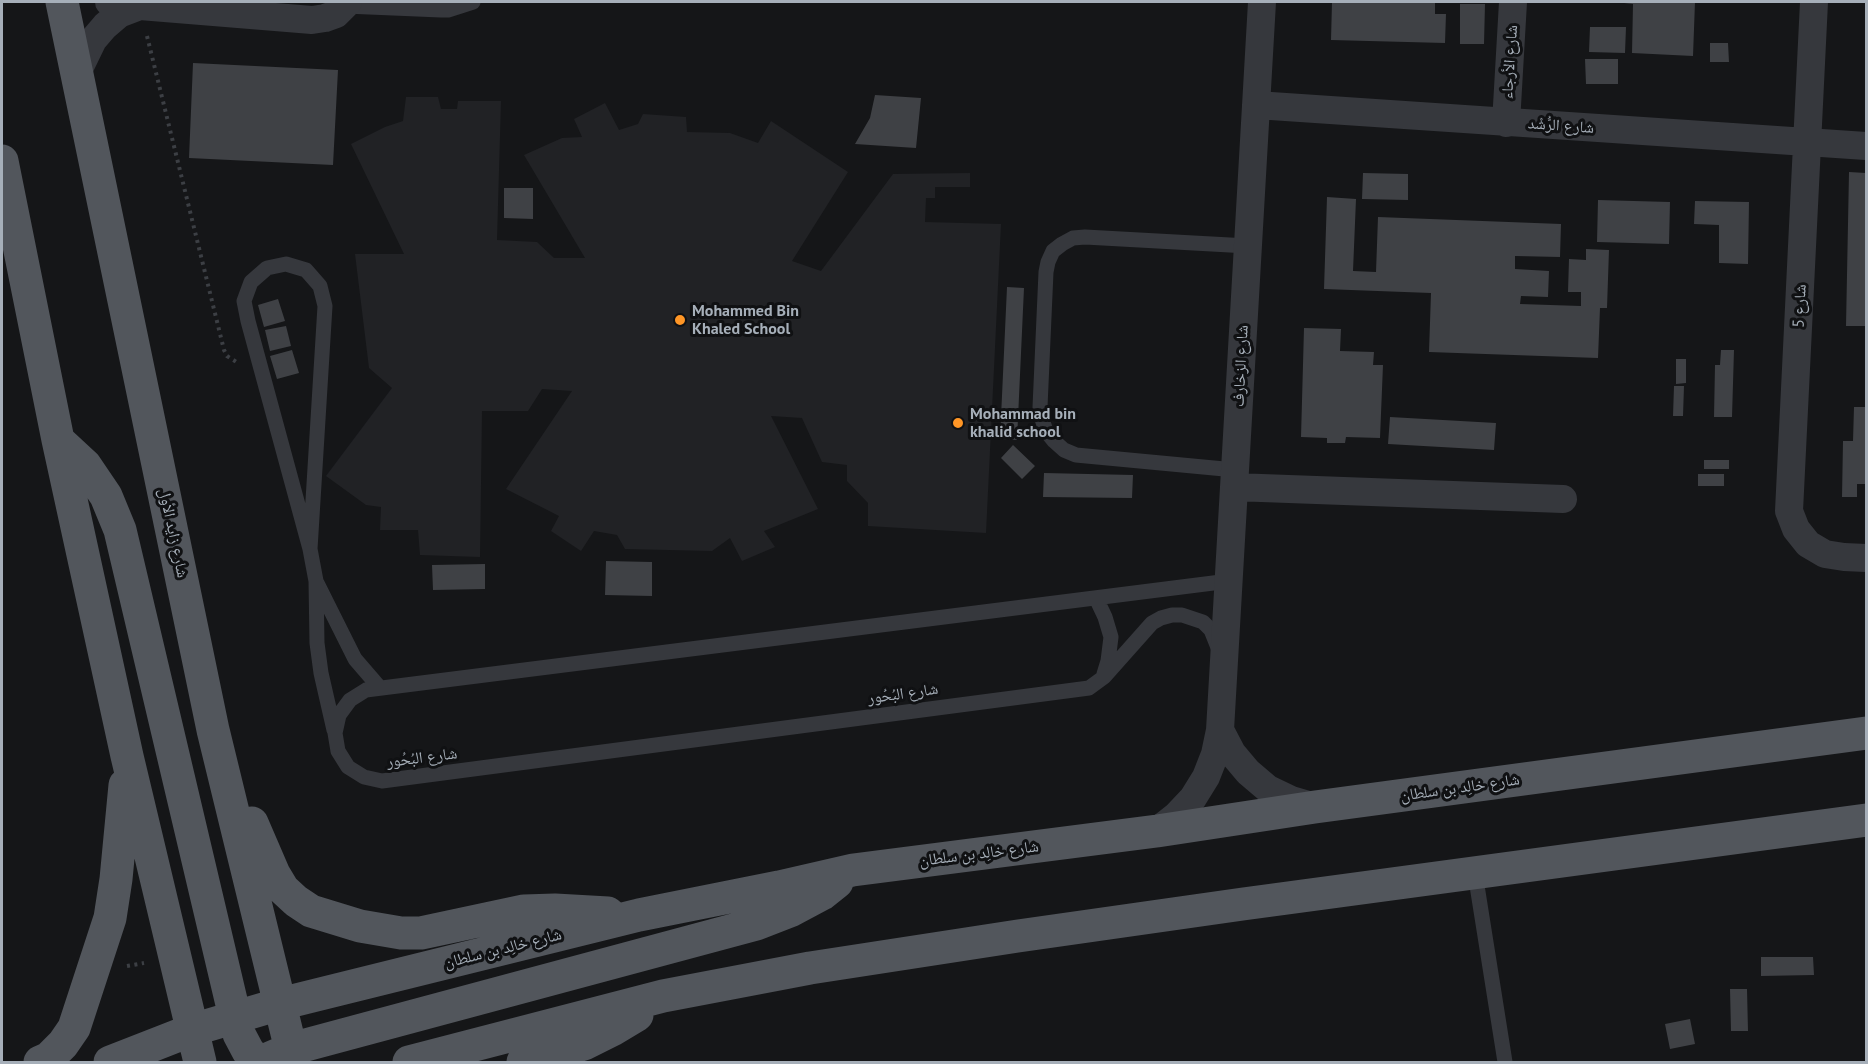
<!DOCTYPE html>
<meta charset="utf-8">
<style>
body{margin:0}
#map{position:relative;width:1868px;height:1064px;overflow:hidden;background:#151618;font-family:"PT Sans",sans-serif}
canvas{display:block}
.frame{position:absolute;inset:0;border:3px solid #a6afb9;pointer-events:none}
</style>
<div id="map">
<canvas width="1868" height="1064"></canvas>
<div class="frame"></div>
</div>
<script>
const ctx = document.querySelector('canvas').getContext('2d');
ctx.lineJoin = 'round';
function fillPath(path, color) { ctx.fillStyle = color; ctx.fill(path, 'evenodd'); }
const shape = rows => new Path2D(rows.map(r => 'M' + r).join(''));
function strokePath(path, color, width, dash) { ctx.strokeStyle = color; ctx.lineWidth = width; ctx.lineCap = dash ? 'butt' : 'round'; ctx.setLineDash(dash || []); ctx.stroke(path); }
function drawText(font, color, halo, rows, align = 'center') {
  ctx.font = font + ' "PT Sans","Noto Naskh Arabic",sans-serif'; ctx.lineWidth = 6; ctx.setLineDash([]); ctx.textBaseline = 'middle'; ctx.strokeStyle = halo; ctx.fillStyle = color; for (const [text, x, y, turn = 0] of rows) {
    ctx.save(); ctx.translate(x, y); ctx.rotate((+turn || 0) * Math.PI / 180); ctx.textAlign = isNaN(turn) ? turn : align; if (halo) ctx.strokeText(text, 0, 0); ctx.fillText(text, 0, 0); ctx.restore();
  }
}
fillPath(shape([
 [406,97,438,97,441,109,457,109,458,101,501,101,497,240,537,242,554,258,585,258,524,155,562,138,582,137,574,119,605,103,619,130,638,124,643,114,686,117,687,132,730,133,758,143,771,121,848,172,792,261,821,271,893,174,970,173,970,187,935,187,935,198,926,198,925,222,1001,224,986,533,868,526,868,503,847,481,847,465,822,462,802,418,771,416,818,509,764,531,775,547,742,561,730,538,712,551,625,549,617,535,594,531,581,551,551,531,559,516,506,489,572,391,542,389,528,411,482,411,480,557,420,555,418,530,380,530,381,507,366,505,326,476,392,388,369,368,355,254,404,254,351,144,385,127,403,121]
]), '#212225');
fillPath(shape([
 [1332,2,1435,2,1435,14,1446,14,1445,43,1331,40],
 [1624,2,1695,2,1693,56,1632,53,1633,4,1624,3],
 [1460,4,1485,4,1484,44,1460,44],
 [1590,27,1626,27,1625,53,1589,52],
 [1710,43,1728,43,1729,62,1710,62],
 [1585,59,1618,59,1618,84,1586,84],
 [193,63,338,70,333,165,189,158],
 [875,95,921,98,916,148,855,144,870,118],
 [1849,172,1866,173,1866,326,1846,326],
 [1363,173,1408,174,1408,200,1362,199],
 [504,188,533,188,533,219,504,218],
 [1327,197,1356,199,1353,271,1376,272,1378,217,1561,224,1560,257,1515,256,1515,269,1549,271,1548,297,1521,296,1520,304,1581,306,1581,292,1568,292,1569,259,1586,260,1586,249,1609,250,1607,308,1600,308,1598,358,1429,352,1431,293,1324,289],
 [1598,200,1670,202,1669,244,1597,242],
 [1695,201,1749,202,1748,264,1719,263,1719,225,1694,224],
 [1007,287,1024,288,1017,440,1000,439],
 [278,299,285,321,264,327,258,305],
 [286,326,291,346,270,351,265,330],
 [1304,328,1341,329,1340,351,1374,352,1373,365,1383,365,1380,438,1346,437,1345,443,1327,443,1327,438,1301,437],
 [292,350,299,373,277,379,270,356],
 [1721,350,1734,350,1732,417,1714,417,1715,365,1720,365],
 [1676,359,1686,359,1686,383,1676,384],
 [1674,386,1684,386,1683,416,1673,416],
 [1854,407,1866,407,1866,484,1857,484,1857,497,1842,497,1843,441,1853,441],
 [1390,417,1496,423,1494,450,1388,444],
 [1013,445,1035,466,1022,479,1001,458],
 [1704,460,1729,460,1729,469,1704,469],
 [1044,473,1133,475,1132,498,1043,497],
 [1698,474,1724,474,1724,486,1698,486],
 [606,561,652,562,652,596,605,595],
 [485,564,485,589,433,590,432,565],
 [1761,957,1813,957,1814,975,1761,976],
 [1730,989,1747,989,1748,1031,1731,1031],
 [1690,1019,1695,1044,1670,1049,1665,1024]
]), '#3f4145');
strokePath(shape([
 [147,36,224,350,227,356,238,363],
 [127,966,144,963]
]), '#3c3f44', 4, [3, 4.5]);
strokePath(shape([
 [345,6,441,10,448,10,473,2],
 [1235,470,1076,455,1064,450,1054,441,1046,431,1042,419,1040,407,1046,272,1048,262,1053,251,1062,244,1073,238,1085,237,1248,246],
 [310,549,325,306,320,286,306,270,286,264,267,268,251,282,244,301,248,321,310,549,316,581,317,643,321,673,334,730],
 [317,583,355,659,380,688],
 [1096,598,1105,617,1111,637,1108,661,1104,674],
 [1219,650,1211,630,1203,622,1182,615,1172,615,1161,618,1152,623,1104,677,1089,688,382,781,364,777,348,767,338,751,335,733,339,715,350,700,366,690,1229,581],
 [1475,873,1505,1062]
]), '#36383d', 15);
strokePath(shape([
 [109,2,140,6,312,20,325,18,336,14,348,2],
 [1814,2,1789,511,1796,529,1808,544,1825,554,1844,557,1866,558],
 [77,73,93,40,105,26,119,14,140,6],
 [1256,105,1866,146],
 [1506,123,1513,2],
 [1234,487,1563,499],
 [1220,730,1232,753,1248,772,1268,789,1291,800,1315,807],
 [1157,831,1176,816,1193,798,1206,777,1215,754,1220,730,1262,2]
]), '#36383d', 28);
strokePath(shape([
 [62,2,213,730,294,1062],
 [2,161,58,440,127,756,200,1062],
 [58,440,85,465,106,496,120,530,239,1034,248,1051,258,1062],
 [252,823,274,874,283,889,296,901,311,911,360,926,401,933,421,933,524,911,555,910,608,913],
 [270,1058,291,1049,756,924,792,910,822,894,837,882],
 [40,1062,49,1058,63,1044,74,1028,110,918,116,879,125,785],
 [110,1062,192,1030,280,1004,639,915,779,887,853,870,1157,831,1315,807,1866,733],
 [409,1062,663,996,810,968,1018,936,1243,904,1866,820],
 [523,1062,584,1044,612,1030,637,1015]
]), '#52565c', 33);
for (const [x, y, r, color] of [
 [680,320,6,"#ff9626"],
 [958,423,6,"#ff9626"]
]) { const dot = new Path2D(); dot.arc(x, y, r, 0, 2 * Math.PI); ctx.fillStyle = color; ctx.fill(dot); strokePath(dot, '#101113', 2); }
drawText('16px', '#a6afb9', '#101113', [
 ["شارع الأرجاء",1510,62,-86],
 ["شارع الرُّشْد",1561,126,4],
 ["شارع 5",1800,306,-87],
 ["شارع الزخارف",1241,366,-87],
 ["شارع زايد الأول",173,533,78],
 ["شارع البُحُور",903,694,-8],
 ["شارع البُحُور",422,758,-7],
 ["شارع خالِد بن سلطان",1460,788,-8],
 ["شارع خالِد بن سلطان",979,854,-7],
 ["شارع خالِد بن سلطان",503,949,-14]
]);
drawText('bold 16px', '#a6afb9', '#101113', [
 ["Mohammed Bin",692,311],
 ["Khaled School",692,329],
 ["Mohammad bin",970,414],
 ["khalid school",970,432]
], 'left');
</script>
